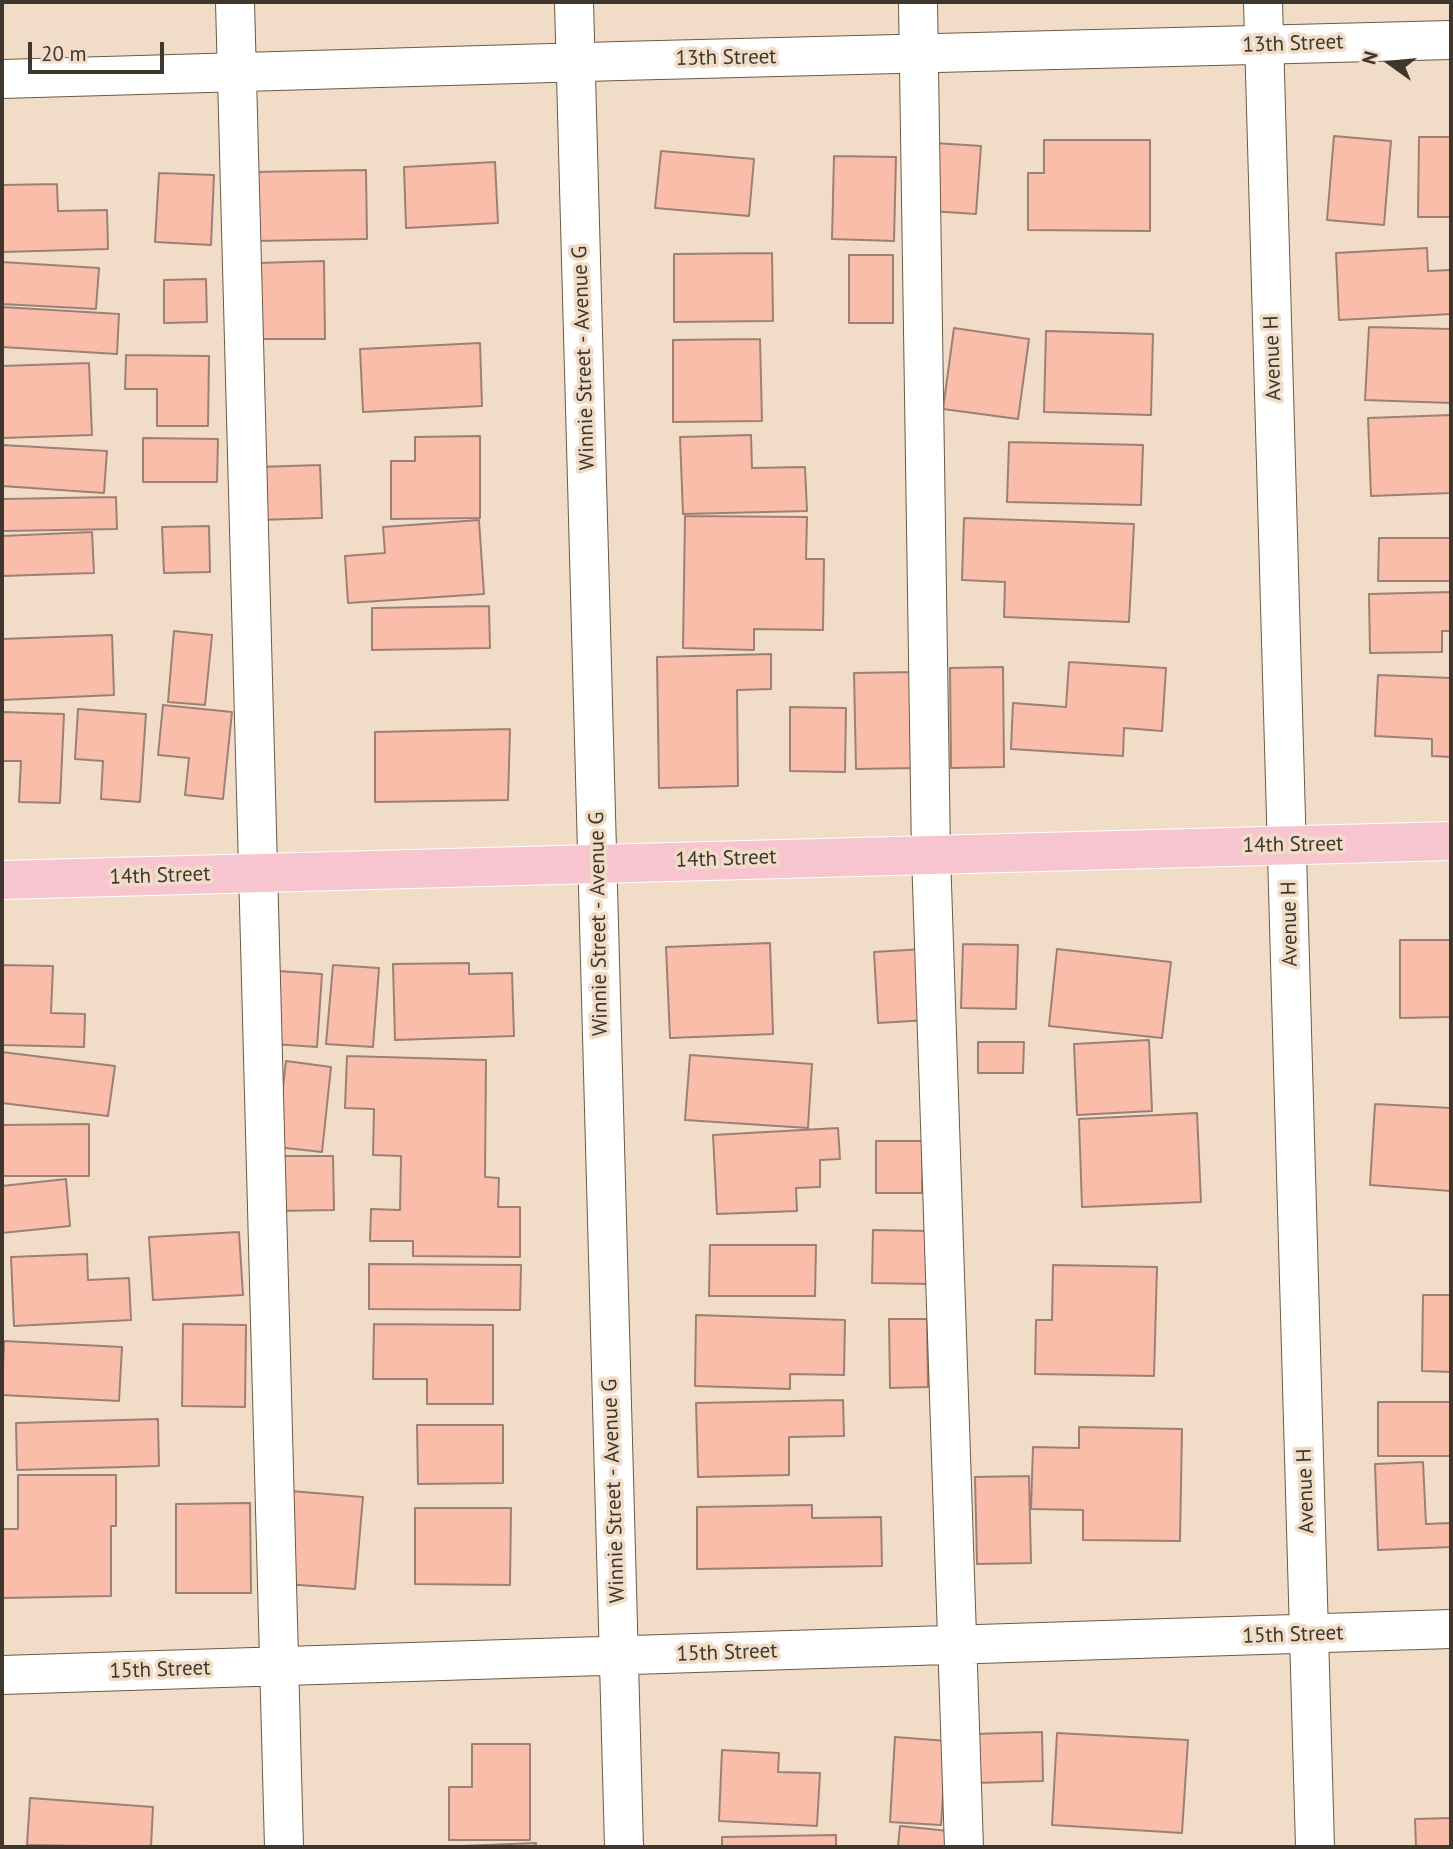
<!DOCTYPE html>
<style>
body{margin:0}
#map{position:relative;width:1453px;height:1849px;overflow:hidden;background:#f1ddc7;font-family:"PT Sans",sans-serif}
canvas{display:block}
.frame{position:absolute;inset:0;border:4px solid #3f372e;pointer-events:none}
.north{position:absolute;left:1355px;top:28px;width:70px;height:70px;-webkit-text-stroke:5px #f1ddc7;paint-order:stroke;rotate:285deg;font-size:19px;font-weight:700;line-height:28px;text-align:center;color:#3f372e}
.north::after{content:'';display:block;margin:auto;width:24px;height:32px;background:#3f372e;clip-path:polygon(50% 0,100% 100%,50% 72%,0 100%)}
.scale{position:absolute;left:28px;top:42px;width:136px;height:32px;box-sizing:border-box;border:4px solid #3f372e;border-top:0;padding-left:9px;font-size:21px;line-height:24px;white-space:nowrap;color:#3f372e;-webkit-text-stroke:5px #f1ddc7;paint-order:stroke}
</style>
<div id="map">
<canvas width="1453" height="1849"></canvas>
<div class="frame"></div>
<div class="north">N</div>
<div class="scale">20 m</div>
</div>
<script>
const ctx = document.querySelector('canvas').getContext('2d');
ctx.lineJoin = 'round';
function fillPath(path, color) { ctx.fillStyle = color; ctx.fill(path, 'evenodd'); }
const shape = rows => new Path2D(rows.map(r => 'M' + r).join(''));
function strokePath(path, color, width, dash) { ctx.strokeStyle = color; ctx.lineWidth = width; ctx.lineCap = dash ? 'butt' : 'round'; ctx.setLineDash(dash || []); ctx.stroke(path); }
function drawText(font, color, halo, rows, align = 'center') {
  ctx.font = font + ' "PT Sans",sans-serif'; ctx.lineWidth = 7; ctx.setLineDash([]); ctx.textBaseline = 'middle'; ctx.strokeStyle = halo; ctx.fillStyle = color; for (const [text, x, y, turn = 0] of rows) {
    ctx.save(); ctx.translate(x, y); ctx.rotate((+turn || 0) * Math.PI / 180); ctx.textAlign = isNaN(turn) ? turn : align; if (halo) ctx.strokeText(text, 0, 0); ctx.fillText(text, 0, 0); ctx.restore();
  }
}
const building = shape([
 [1334,136,1391,141,1384,225,1327,220,1334,136],
 [1419,137,1451,137,1451,217,1418,217,1419,137],
 [1044,140,1150,140,1150,231,1028,230,1028,173,1044,173,1044,140],
 [935,143,981,146,976,214,931,211,935,143],
 [661,151,754,159,749,216,655,208,661,151],
 [834,156,896,157,894,241,832,239,834,156],
 [495,162,498,223,406,228,404,167,495,162],
 [366,170,367,239,255,241,254,172,366,170],
 [159,173,214,175,211,245,155,242,159,173],
 [57,184,58,211,107,210,108,249,2,252,2,185,57,184],
 [1427,248,1428,271,1451,270,1451,314,1339,320,1336,253,1427,248],
 [772,253,773,321,674,322,674,254,772,253],
 [849,255,893,255,893,323,849,323,849,255],
 [324,261,325,339,259,339,258,263,324,261],
 [2,262,99,268,96,309,2,304,2,262],
 [206,279,207,322,164,323,164,280,206,279],
 [2,307,119,314,117,354,2,347,2,307],
 [1369,327,1451,329,1451,403,1365,400,1369,327],
 [954,328,1029,339,1018,419,943,409,954,328],
 [1046,331,1153,334,1151,415,1044,412,1046,331],
 [760,339,762,421,673,422,673,340,760,339],
 [480,343,482,406,363,412,360,349,480,343],
 [126,355,209,356,208,426,157,426,157,389,125,389,126,355],
 [89,363,92,435,2,438,2,366,89,363],
 [1451,415,1451,493,1371,496,1368,418,1451,415],
 [751,435,752,468,805,467,807,511,683,514,680,437,751,435],
 [480,436,480,518,391,519,391,461,415,461,415,437,480,436],
 [143,438,218,439,217,482,143,482,143,438],
 [1009,442,1143,445,1141,505,1007,502,1009,442],
 [2,445,107,451,104,493,2,486,2,445],
 [320,465,322,518,258,520,257,467,320,465],
 [116,497,117,529,2,531,2,499,116,497],
 [685,516,807,517,806,559,824,559,823,630,754,629,754,650,683,648,685,516],
 [964,518,1134,524,1129,622,1004,617,1005,582,962,580,964,518],
 [479,520,484,594,348,603,345,556,385,553,383,527,479,520],
 [209,526,210,572,164,573,162,527,209,526],
 [92,532,94,573,2,576,2,536,92,532],
 [1379,538,1451,538,1451,581,1378,581,1379,538],
 [1451,592,1451,631,1442,631,1442,652,1370,653,1369,594,1451,592],
 [489,606,490,648,372,650,372,608,489,606],
 [174,631,212,635,205,705,168,702,174,631],
 [112,635,114,695,2,700,2,639,112,635],
 [771,654,771,689,737,690,738,786,659,788,657,657,771,654],
 [1069,662,1166,668,1162,731,1124,728,1123,756,1011,749,1013,703,1066,707,1069,662],
 [1003,667,1004,767,951,768,950,668,1003,667],
 [914,672,916,768,856,769,854,673,914,672],
 [1378,675,1451,678,1451,757,1432,756,1432,739,1375,736,1378,675],
 [163,705,232,712,223,799,185,795,189,758,158,755,163,705],
 [790,707,846,708,845,772,790,771,790,707],
 [78,709,146,714,140,802,101,799,103,761,75,759,78,709],
 [2,712,64,714,60,803,19,802,21,761,2,761,2,712],
 [510,729,508,800,375,802,375,732,510,729],
 [1400,940,1451,940,1451,1017,1400,1018,1400,940],
 [770,943,773,1034,670,1038,666,947,770,943],
 [963,944,1018,945,1016,1009,961,1008,963,944],
 [923,949,928,1020,878,1023,874,952,923,949],
 [1057,949,1171,962,1162,1038,1049,1026,1057,949],
 [469,963,469,974,512,973,514,1036,395,1040,393,964,469,963],
 [2,965,53,966,51,1013,85,1014,84,1047,2,1045,2,965],
 [333,965,379,968,373,1047,326,1044,333,965],
 [278,971,322,974,317,1047,273,1044,278,971],
 [1149,1040,1152,1111,1077,1115,1074,1044,1149,1040],
 [978,1042,1024,1042,1023,1073,978,1073,978,1042],
 [2,1052,115,1066,108,1116,2,1103,2,1052],
 [690,1055,812,1064,808,1128,685,1120,690,1055],
 [347,1056,486,1060,485,1177,499,1178,498,1207,520,1207,520,1257,413,1256,413,1241,370,1241,371,1209,400,1210,401,1156,373,1155,374,1109,345,1108,347,1056],
 [286,1061,331,1067,322,1152,276,1147,286,1061],
 [1375,1104,1451,1108,1451,1191,1370,1185,1375,1104],
 [1197,1113,1201,1202,1082,1207,1079,1119,1197,1113],
 [89,1124,89,1176,2,1176,2,1125,89,1124],
 [838,1128,840,1159,820,1160,820,1187,796,1188,797,1211,717,1214,713,1135,838,1128],
 [876,1141,923,1141,922,1193,876,1193,876,1141],
 [275,1156,333,1156,334,1210,275,1211,275,1156],
 [66,1179,70,1226,2,1233,2,1186,66,1179],
 [873,1230,931,1231,930,1284,872,1283,873,1230],
 [239,1232,243,1295,153,1300,149,1237,239,1232],
 [710,1245,816,1245,815,1296,709,1296,710,1245],
 [87,1254,88,1280,129,1278,131,1320,14,1326,11,1257,87,1254],
 [369,1264,521,1265,520,1310,369,1309,369,1264],
 [1053,1265,1157,1267,1154,1376,1035,1374,1036,1320,1052,1320,1053,1265],
 [1423,1295,1451,1295,1451,1372,1422,1371,1423,1295],
 [696,1315,845,1320,844,1375,790,1374,790,1389,695,1386,696,1315],
 [889,1319,927,1319,928,1387,890,1388,889,1319],
 [183,1324,246,1325,245,1407,182,1406,183,1324],
 [374,1324,493,1325,493,1404,427,1404,427,1379,373,1379,374,1324],
 [4,1341,122,1347,119,1401,2,1395,4,1341],
 [843,1400,844,1436,789,1437,789,1475,698,1477,696,1403,843,1400],
 [1378,1402,1451,1402,1451,1456,1378,1456,1378,1402],
 [158,1419,159,1466,17,1470,16,1423,158,1419],
 [417,1425,503,1425,503,1483,418,1484,417,1425],
 [1079,1427,1182,1429,1180,1541,1083,1540,1083,1510,1031,1509,1033,1447,1079,1448,1079,1427],
 [1423,1462,1426,1524,1451,1523,1451,1547,1378,1550,1375,1464,1423,1462],
 [18,1475,116,1475,116,1526,111,1526,111,1596,2,1598,2,1529,18,1529,18,1475],
 [1029,1476,1031,1563,977,1564,975,1477,1029,1476],
 [291,1491,363,1497,355,1589,285,1584,291,1491],
 [250,1503,251,1593,176,1593,176,1504,250,1503],
 [812,1505,812,1518,881,1517,882,1566,697,1569,697,1507,812,1505],
 [415,1508,511,1508,510,1585,415,1584,415,1508],
 [1042,1732,1043,1781,974,1783,973,1734,1042,1732],
 [1057,1733,1188,1740,1182,1833,1052,1825,1057,1733],
 [895,1737,947,1741,941,1825,890,1822,895,1737],
 [472,1744,530,1744,530,1840,449,1840,449,1787,472,1787,472,1744],
 [722,1750,779,1753,778,1772,820,1773,817,1826,719,1821,722,1750],
 [30,1798,153,1807,151,1847,27,1845,30,1798],
 [1451,1818,1451,1847,1416,1847,1415,1819,1451,1818],
 [900,1826,949,1831,947,1847,898,1847,900,1826],
 [836,1835,836,1847,722,1847,722,1837,836,1835],
 [536,1843,536,1847,438,1847,536,1843]
]);
fillPath(building, '#f9bda9');
strokePath(building, '#9c8077', 2);
const minor = shape([
 [235,2,284,1847],
 [574,2,624,1847],
 [918,2,931,854,964,1847],
 [1263,2,1315,1847],
 [2,79,620,61,1451,40],
 [2,1675,1451,1629]
]);
const major = shape([
 [2,880,1451,841]
]);
strokePath(minor, '#6b5a46', 40);
strokePath(major, '#fff', 40);
strokePath(minor, '#fff', 38);
strokePath(major, '#f7c5cf', 38);
drawText('21px', '#3f372e', '#f1ddc7', [
 ["13th Street",1293,44,-2],
 ["13th Street",726,58,-1],
 ["Winnie Street - Avenue G",584,358,-92],
 ["Avenue H",1273,358,-92],
 ["14th Street",1293,845,-1],
 ["14th Street",726,859,-2],
 ["14th Street",160,876,-2],
 ["Winnie Street - Avenue G",599,924,-91],
 ["Avenue H",1290,924,-91],
 ["Winnie Street - Avenue G",614,1491,-92],
 ["Avenue H",1306,1491,-92],
 ["15th Street",1293,1635,-2],
 ["15th Street",727,1653,-2],
 ["15th Street",160,1670,-2]
]);
</script>
